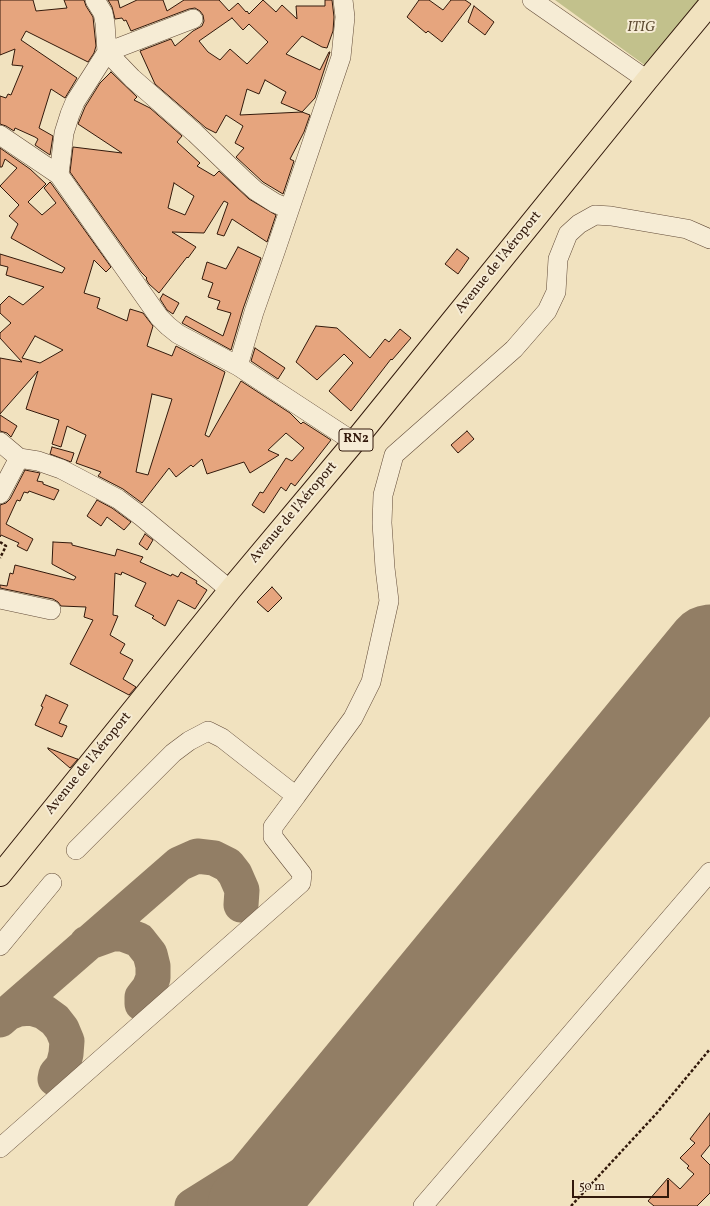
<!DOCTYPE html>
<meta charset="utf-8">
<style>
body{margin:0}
#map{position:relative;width:710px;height:1206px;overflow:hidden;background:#f1e2bf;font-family:Vollkorn,serif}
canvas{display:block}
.scale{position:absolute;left:572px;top:1180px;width:97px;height:18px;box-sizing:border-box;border:2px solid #32190b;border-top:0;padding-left:5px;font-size:12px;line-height:14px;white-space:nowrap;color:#32190b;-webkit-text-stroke:3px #f6ecd5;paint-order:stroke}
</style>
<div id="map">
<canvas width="710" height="1206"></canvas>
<div class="scale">50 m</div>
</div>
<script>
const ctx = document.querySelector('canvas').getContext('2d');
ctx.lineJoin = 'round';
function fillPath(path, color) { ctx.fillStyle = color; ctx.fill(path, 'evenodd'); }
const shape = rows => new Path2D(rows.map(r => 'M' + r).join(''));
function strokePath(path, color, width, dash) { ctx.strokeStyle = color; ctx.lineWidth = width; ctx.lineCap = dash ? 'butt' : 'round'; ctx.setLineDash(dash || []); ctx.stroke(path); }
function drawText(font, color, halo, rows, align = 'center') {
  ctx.font = font + ' Vollkorn,serif'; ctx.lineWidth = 4; ctx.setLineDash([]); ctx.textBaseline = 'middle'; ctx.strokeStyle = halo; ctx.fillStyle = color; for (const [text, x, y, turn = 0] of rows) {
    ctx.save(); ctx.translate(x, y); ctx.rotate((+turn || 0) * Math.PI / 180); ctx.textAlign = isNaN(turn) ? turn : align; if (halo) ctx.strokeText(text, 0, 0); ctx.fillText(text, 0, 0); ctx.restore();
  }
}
fillPath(shape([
 [555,0,700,0,646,66]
]), '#c2c18c');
strokePath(shape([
 [87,943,112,934,123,934,139,940,150,954,153,966,153,978,149,988,142,997,142,1004],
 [6,1014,19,1009,31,1008,44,1012,55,1020,62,1029,67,1041,66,1054,63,1066,56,1074,55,1079],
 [0,1020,179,864,197,856,214,858,228,865,235,874,242,890,241,905],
 [192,1206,291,1144,320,1122]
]), '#927e65', 35);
strokePath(shape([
 [251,1206,710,648]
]), '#927e65', 87);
const building = shape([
 [0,0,33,0,36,11,67,8,64,0,84,0,86,6,93,17,96,46,94,53,88,62,26,31,21,40,77,78,65,98,51,89,39,128,53,136,50,155,35,145,38,139,35,137,15,128,14,131,6,126,0,124,0,96,6,98,8,94,11,95,23,66,12,65,15,49,0,55,0,0],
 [108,0,118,0,120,8,137,0,163,0,167,11,184,0,219,0,229,11,238,3,246,12,247,11,249,14,263,0,276,12,282,5,297,19,296,6,325,6,325,0,332,0,334,17,333,31,327,48,322,47,302,36,286,54,320,70,329,52,330,52,315,98,302,112,310,115,304,132,290,159,294,161,283,194,263,182,236,157,244,148,235,143,243,126,226,115,216,133,206,128,155,84,140,51,171,39,175,46,193,31,202,26,204,21,203,15,200,11,195,8,189,9,131,31,126,20,124,21,122,18,115,19,112,7,108,0],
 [232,18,243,30,249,24,268,42,247,64,230,49,220,60,208,52,199,41,232,18],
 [265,80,286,92,281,103,302,112,240,115,247,89,259,94,265,80],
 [419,0,429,0,443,10,451,0,465,0,471,4,442,42,428,31,426,33,407,17,419,0],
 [474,6,494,22,485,35,468,22,474,6],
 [111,72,137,97,134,100,150,108,182,136,177,142,200,163,197,166,214,176,219,171,249,199,276,215,267,242,232,219,224,236,217,234,228,203,224,201,204,233,172,232,196,247,188,258,187,257,159,293,149,284,146,279,147,278,141,272,70,172,73,147,122,153,78,124,85,107,100,83,111,72],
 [174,183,194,196,185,215,168,208,174,183],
 [0,148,30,169,46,184,28,202,42,215,56,203,44,188,50,182,51,183,111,267,106,272,94,260,84,293,100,298,97,308,127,321,130,309,143,313,153,326,147,346,172,356,176,346,225,372,205,435,209,437,241,381,290,413,301,424,303,422,331,440,295,486,291,483,286,491,281,487,264,513,252,505,260,492,263,493,286,458,292,461,304,448,286,433,268,450,279,455,250,473,244,462,207,474,202,459,193,467,191,465,176,477,169,468,142,503,123,489,98,476,101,472,76,463,86,435,67,426,61,447,52,444,59,420,26,409,38,371,0,414,0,358,22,362,0,338,0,333,11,323,0,313,0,305,9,296,23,305,44,287,6,275,8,267,0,265,0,254,62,273,65,268,11,238,18,224,9,216,19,205,0,186,17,168,5,159,2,167,0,167,0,148],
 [35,336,63,350,40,363,22,358,35,336],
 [152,394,172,399,148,475,136,472,152,394],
 [238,247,261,258,243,309,231,350,182,323,186,316,223,336,231,313,217,309,220,301,208,297,213,283,202,279,207,262,226,269,238,247],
 [457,249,469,258,458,274,445,264,457,249],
 [163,294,179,303,173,314,167,310,160,299,163,294],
 [316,326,337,328,370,358,385,339,389,342,400,329,411,338,392,360,391,359,351,411,329,391,353,363,344,354,317,380,296,362,316,326],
 [255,348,285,368,278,379,251,361,255,348],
 [0,415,17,426,11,437,7,433,0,431,0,415],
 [467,431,474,439,458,453,451,445,467,431],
 [52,447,74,453,71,462,50,454,52,447],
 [25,470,40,473,37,481,43,482,43,484,59,490,54,500,29,491,28,493,24,492,20,501,17,500,6,524,33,539,27,551,17,546,19,543,1,535,0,537,0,505,6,503,10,499,25,470],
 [97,500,112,508,131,522,124,530,107,517,101,526,87,516,97,500],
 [145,534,153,540,147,550,139,544,145,534],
 [53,542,72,543,72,545,115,556,117,549,143,557,140,562,171,576,172,574,178,577,181,572,197,581,196,583,207,590,195,609,178,600,165,626,152,618,154,616,135,606,146,583,122,572,121,575,115,573,113,615,118,616,110,635,125,644,120,653,133,660,123,679,136,687,129,695,70,664,93,620,84,617,86,607,61,606,58,602,53,599,0,588,0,585,7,586,10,573,13,574,15,565,74,580,76,577,52,564,53,542],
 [272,587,282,598,268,612,257,602,272,587],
 [46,695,68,705,59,723,67,726,62,737,35,725,43,707,41,706,46,695],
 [48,748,77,759,78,759,70,768,48,749,48,748],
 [710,1113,710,1145,701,1156,710,1165,710,1193,697,1206,654,1206,648,1201,668,1178,680,1189,694,1174,687,1168,689,1166,680,1158,695,1143,690,1139,710,1113]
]);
fillPath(building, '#e6a57e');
strokePath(building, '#32190b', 1);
const minor = shape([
 [95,0,103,13,105,23,107,52,132,78,195,133,246,182,256,191,275,203,289,209],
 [532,0,647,80],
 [0,135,59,175,159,317,168,326,178,334,238,366,354,442],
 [59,175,64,133,70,114,75,102,107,52,193,19],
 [238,366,254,312,275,252,341,57,345,17,343,0],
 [0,442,19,458,38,461,61,469,118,499,142,517,230,590],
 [0,494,19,458],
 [0,599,51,610],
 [76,850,173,753,189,741,208,731,222,738,296,796,353,718,371,682,389,601,385,568,382,523,383,495,394,455,514,349,547,311,556,292,558,259,568,234,579,224,595,215,611,216,687,229,710,239],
 [0,946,52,883],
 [0,1148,301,883,302,874,273,837,273,827,296,796],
 [423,1206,710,872]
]);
const highway = shape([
 [0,875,230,590,354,442,647,80,710,4]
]);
strokePath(minor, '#624b38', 20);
strokePath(highway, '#32190b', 24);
strokePath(shape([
 [0,542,6,546,0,558],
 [571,1206,657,1113,710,1049]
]), '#32190b', 2.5, [3, 2]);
strokePath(minor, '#f6ecd5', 19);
strokePath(highway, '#f1e2bf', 22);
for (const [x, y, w] of [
 [356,440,34]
]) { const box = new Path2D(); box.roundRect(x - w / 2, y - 11, w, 22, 3); ctx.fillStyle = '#f6ecd5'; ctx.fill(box); strokePath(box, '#32190b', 1); }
drawText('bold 13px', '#32190b', null, [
 ["RN2",356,440]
]);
drawText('italic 14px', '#5d4b32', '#f6ecd5', [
 ["ITIG",641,28]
]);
drawText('14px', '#32190b', '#f6ecd5', [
 ["Avenue de l'Aéroport",499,263,-51],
 ["Avenue de l'Aéroport",294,513,-50],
 ["Avenue de l'Aéroport",89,764,-51]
]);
</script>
